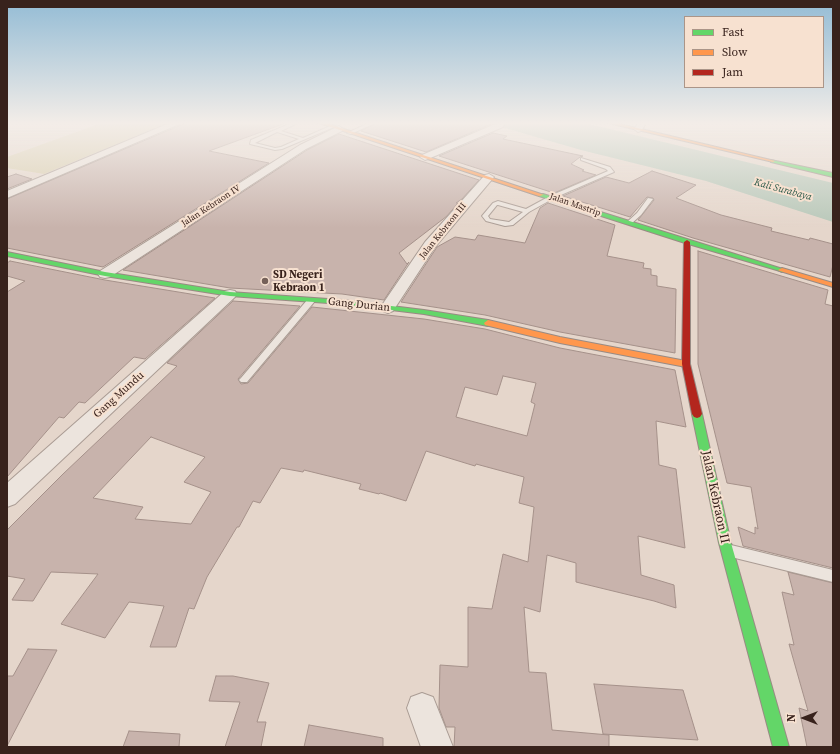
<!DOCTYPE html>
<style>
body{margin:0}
#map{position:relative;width:840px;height:754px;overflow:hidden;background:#e5d6cb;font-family:"Source Serif 4",serif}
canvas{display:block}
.frame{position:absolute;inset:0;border:8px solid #38221c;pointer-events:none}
.legend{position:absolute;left:684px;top:16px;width:140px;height:72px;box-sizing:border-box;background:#f7e1d0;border:1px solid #ab9588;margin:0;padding:5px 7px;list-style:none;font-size:12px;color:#38221c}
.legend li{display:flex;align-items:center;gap:8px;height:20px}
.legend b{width:20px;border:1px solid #ab9588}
.north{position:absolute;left:784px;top:698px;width:40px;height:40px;-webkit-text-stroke:3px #f7e1d0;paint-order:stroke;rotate:270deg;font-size:11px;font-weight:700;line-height:16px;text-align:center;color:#38221c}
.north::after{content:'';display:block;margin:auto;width:14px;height:18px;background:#38221c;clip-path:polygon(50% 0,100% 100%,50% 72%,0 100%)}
</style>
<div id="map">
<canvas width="840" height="754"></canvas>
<div class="frame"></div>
<ul class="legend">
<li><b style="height:5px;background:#63d668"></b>Fast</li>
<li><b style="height:5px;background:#ff974d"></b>Slow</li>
<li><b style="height:5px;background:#b3261e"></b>Jam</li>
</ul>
<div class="north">N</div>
</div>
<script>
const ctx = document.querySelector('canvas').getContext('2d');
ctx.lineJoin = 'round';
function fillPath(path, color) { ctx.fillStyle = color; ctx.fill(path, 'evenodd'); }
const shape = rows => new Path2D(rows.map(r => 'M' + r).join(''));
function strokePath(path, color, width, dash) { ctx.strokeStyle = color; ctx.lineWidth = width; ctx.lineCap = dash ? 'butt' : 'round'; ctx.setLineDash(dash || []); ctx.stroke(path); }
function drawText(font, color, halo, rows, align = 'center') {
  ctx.font = font + ' "Source Serif 4",serif'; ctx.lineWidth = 4; ctx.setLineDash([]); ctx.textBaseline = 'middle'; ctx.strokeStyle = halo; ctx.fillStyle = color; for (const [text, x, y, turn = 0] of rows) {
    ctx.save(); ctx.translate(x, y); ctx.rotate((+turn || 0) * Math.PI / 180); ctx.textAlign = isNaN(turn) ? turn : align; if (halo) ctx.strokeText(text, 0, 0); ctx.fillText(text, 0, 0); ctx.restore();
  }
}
fillPath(shape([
 [104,122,170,122,44,174,7,168,7,157]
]), '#d8cdac');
fillPath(shape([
 [484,122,581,122,833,183,833,222,706,181,581,150]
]), '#b7c7b8');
const building = shape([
 [188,122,283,122,283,124,209,151,269,163,103,267,7,248,7,199,188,122],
 [378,122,496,122,426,152,361,131,378,122],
 [493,133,507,136,503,139,583,156,580,157,571,164,584,170,582,171,596,175,554,193,439,156,493,133],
 [339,134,479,180,462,199,456,203,458,203,447,216,399,253,407,264,409,262,384,300,342,294,230,288,123,270,307,150,339,134],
 [652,171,696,185,676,198,721,215,772,228,771,231,809,240,810,238,833,244,833,265,830,277,693,238,638,220,654,200,653,198,647,197,630,217,563,196,606,177,629,183,652,171],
 [16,174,32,179,7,189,7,177,16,174],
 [548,203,615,225,607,256,644,263,643,268,651,269,651,275,657,276,657,286,676,289,675,353,560,332,485,315,401,302,437,247,455,237,475,240,478,235,525,243,540,208,548,203],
 [698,251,828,290,825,304,833,306,833,568,743,546,738,527,755,534,755,527,758,529,751,487,727,483,698,364,698,251],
 [10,261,105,280,215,298,145,359,134,357,85,403,79,402,64,418,59,417,7,477,7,292,25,281,7,276,7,263,10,261],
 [233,301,300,306,238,379,241,384,248,383,312,307,424,319,485,329,560,348,675,370,686,427,656,421,659,465,676,469,685,548,638,536,641,575,674,585,676,608,654,601,576,582,576,563,547,555,540,612,524,607,529,672,546,673,552,730,609,735,609,747,454,747,455,727,446,727,439,708,440,665,468,667,468,607,492,609,503,554,528,562,534,507,519,503,524,477,476,464,475,466,426,451,406,501,380,493,379,494,359,489,361,484,304,470,303,472,281,468,260,503,253,501,239,527,237,527,207,577,194,609,189,608,176,647,150,647,164,606,129,602,105,638,61,624,98,574,51,572,33,601,12,600,25,579,7,576,7,530,63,474,177,366,167,363,233,301],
 [503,376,536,383,531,402,535,404,527,436,456,417,465,387,497,395,503,376],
 [151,437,205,457,184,482,211,492,191,524,135,519,143,507,93,498,151,437],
 [788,572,833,583,833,747,807,747,799,708,808,711,789,644,794,645,782,592,794,595,788,572],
 [28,649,57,650,7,746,7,676,13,676,28,649],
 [216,676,233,676,269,683,257,722,266,722,261,747,225,747,240,702,209,701,216,676],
 [594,684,683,690,698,740,603,734,594,684],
 [309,725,383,738,383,747,304,747,309,725],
 [129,731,180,734,179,747,123,747,129,731]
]);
fillPath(building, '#c8b3ac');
strokePath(building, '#a5918a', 1);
const lane = shape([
 [294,122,300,122,281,131,303,138,330,126,334,127,282,149,275,150,250,144,251,140,294,122],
 [277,132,299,139,281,147,275,148,255,143,277,132],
 [371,122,377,122,351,134,347,133,371,122],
 [581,158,610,167,614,172,554,198,529,212,513,225,505,226,486,221,482,216,493,203,498,201,526,209,550,196,608,171,606,169,581,160,581,158],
 [497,205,498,205,523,212,509,222,490,219,488,216,497,205],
 [648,198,653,199,641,215,631,224,627,224,627,222,637,213,648,198],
 [308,299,314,299,315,301,247,382,241,382,239,380,241,378,308,299],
 [731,545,833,570,833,582,731,557,727,555,725,551,727,547,731,545]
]);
const street = shape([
 [172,122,184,122,7,198,7,191,172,122],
 [500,122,503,123,504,125,503,127,428,159,425,160,420,157,422,155,500,122],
 [639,122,647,122,641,131,638,132,634,129,639,122],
 [339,126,343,129,342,131,306,149,110,277,105,278,100,277,98,274,100,271,300,145,339,126],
 [489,174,494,177,435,247,393,311,388,313,383,311,380,308,425,242,485,175,489,174],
 [230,290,235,291,237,294,235,297,15,504,7,507,7,483,225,291,230,290],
 [422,693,433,697,453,747,421,747,407,708,411,697,422,693]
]);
const fast = shape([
 [771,160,833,173,833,177,771,162,771,160],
 [539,194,543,194,786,270,782,272,780,271,685,243,539,196,539,194],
 [7,252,105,272,230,292,342,300,424,310,488,320,492,323,488,326,424,314,342,304,230,296,105,276,7,256,7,252],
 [697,410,700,411,702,414,731,543,789,747,773,747,719,543,692,414,694,411,697,410]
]);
const slow = shape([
 [316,122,323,122,544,195,539,196,316,122],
 [604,122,612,122,775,161,773,162,604,122],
 [782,268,833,283,833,287,780,271,778,270,782,268],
 [488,320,560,337,686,361,690,364,686,367,560,343,485,325,484,323,488,320]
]);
const jam = shape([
 [687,240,690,242,690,364,702,414,700,417,697,418,694,417,692,414,682,364,684,242,687,240]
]);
strokePath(lane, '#aa9c94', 2);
strokePath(street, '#aa9c94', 2);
strokePath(fast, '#998b84', 2);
strokePath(slow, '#998b84', 2);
strokePath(jam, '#998b84', 2);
fillPath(lane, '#ece4dd');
fillPath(street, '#ece4dd');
fillPath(fast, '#63d668');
fillPath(slow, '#ff974d');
fillPath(jam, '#b3261e');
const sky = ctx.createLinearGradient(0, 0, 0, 228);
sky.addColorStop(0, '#94bcd5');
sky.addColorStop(0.54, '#f3ede8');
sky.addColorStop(1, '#f3ede800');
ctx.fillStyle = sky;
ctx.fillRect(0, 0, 840, 228);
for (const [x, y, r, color] of [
 [265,281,4,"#756159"]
]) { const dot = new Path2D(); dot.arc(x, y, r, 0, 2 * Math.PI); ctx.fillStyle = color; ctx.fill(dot); strokePath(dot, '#f7e1d0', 1.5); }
drawText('9px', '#38221c', '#f7e1d0', [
 ["Jalan Mastrip",575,205,19],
 ["Jalan Kebraon IV",211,206,-33],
 ["Jalan Kebraon III",443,231,-51]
]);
drawText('italic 10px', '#2b5949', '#f7e1d0', [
 ["Kali Surabaya",783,190,15]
]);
drawText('bold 11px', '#38221c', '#f7e1d0', [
 ["SD Negeri",273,275],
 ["Kebraon 1",273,288]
], 'left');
drawText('11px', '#38221c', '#f7e1d0', [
 ["Gang Durian",359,305,6],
 ["Gang Mundu",119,395,-42]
]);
drawText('13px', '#38221c', '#f7e1d0', [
 ["Jalan Kebraon II",715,497,78]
]);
</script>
